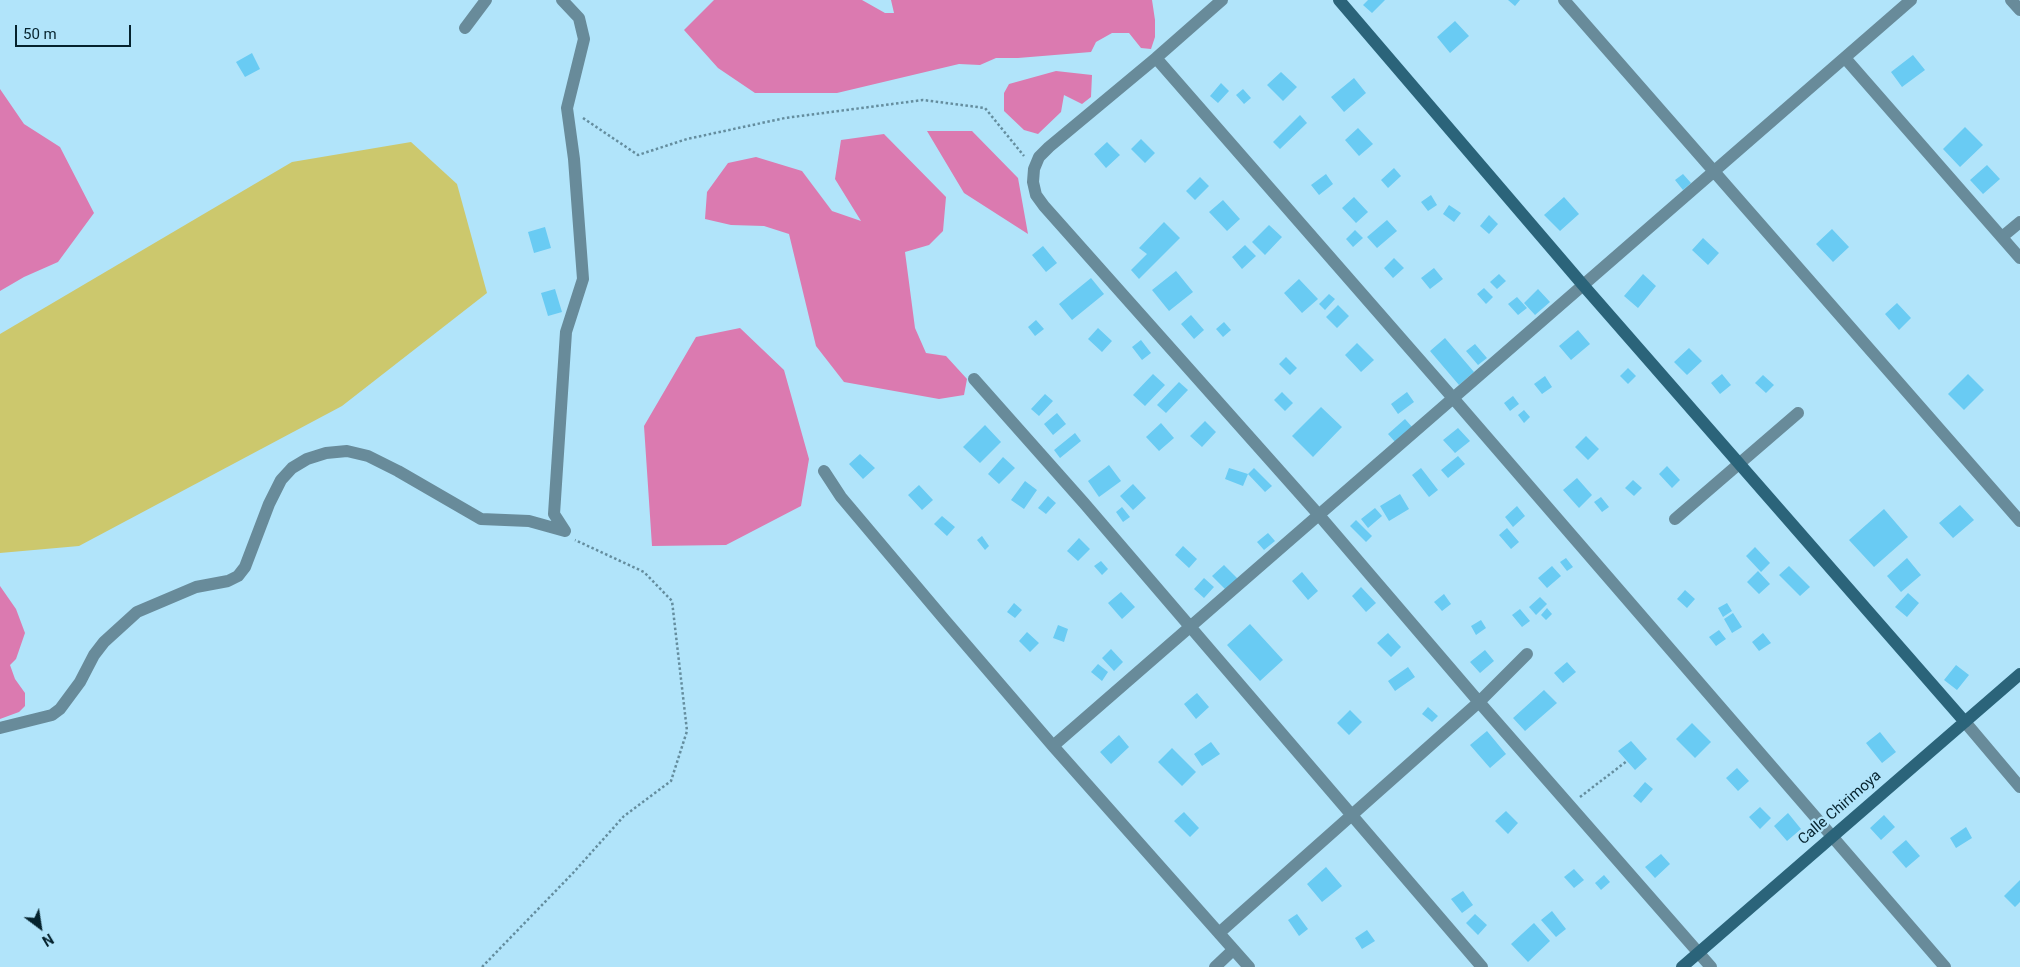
<!DOCTYPE html>
<style>
body{margin:0}
#map{position:relative;width:2020px;height:967px;overflow:hidden;background:#b1e4fa;font-family:Roboto,sans-serif}
canvas{display:block}
.north{position:absolute;left:15px;top:902px;width:50px;height:50px;-webkit-text-stroke:4px #b1e4fa;paint-order:stroke;rotate:149deg;font-size:14px;font-weight:700;line-height:20px;text-align:center;color:#05222d}
.north::after{content:'';display:block;margin:auto;width:18px;height:22px;background:#05222d;clip-path:polygon(50% 0,100% 100%,50% 72%,0 100%)}
.scale{position:absolute;left:15px;top:25px;width:116px;height:22px;box-sizing:border-box;border:2px solid #05222d;border-top:0;padding-left:6px;font-size:15px;line-height:18px;white-space:nowrap;color:#05222d;-webkit-text-stroke:4px #b1e4fa;paint-order:stroke}
</style>
<div id="map">
<canvas width="2020" height="967"></canvas>
<div class="north">N</div>
<div class="scale">50 m</div>
</div>
<script>
const ctx = document.querySelector('canvas').getContext('2d');
ctx.lineJoin = 'round';
function fillPath(path, color) { ctx.fillStyle = color; ctx.fill(path, 'evenodd'); }
const shape = rows => new Path2D(rows.map(r => 'M' + r).join(''));
function strokePath(path, color, width, dash) { ctx.strokeStyle = color; ctx.lineWidth = width; ctx.lineCap = dash ? 'butt' : 'round'; ctx.setLineDash(dash || []); ctx.stroke(path); }
function drawText(font, color, halo, rows, align = 'center') {
  ctx.font = font + ' Roboto,sans-serif'; ctx.lineWidth = 4.5; ctx.setLineDash([]); ctx.textBaseline = 'middle'; ctx.strokeStyle = halo; ctx.fillStyle = color; for (const [text, x, y, turn = 0] of rows) {
    ctx.save(); ctx.translate(x, y); ctx.rotate((+turn || 0) * Math.PI / 180); ctx.textAlign = isNaN(turn) ? turn : align; if (halo) ctx.strokeText(text, 0, 0); ctx.fillText(text, 0, 0); ctx.restore();
  }
}
fillPath(shape([
 [411,142,457,184,487,293,342,406,79,546,0,553,0,334,292,162]
]), '#ccc86d');
fillPath(shape([
 [714,0,862,0,885,13,894,13,891,0,1152,0,1155,20,1155,37,1151,49,1141,48,1129,33,1112,33,1096,42,1091,52,1018,58,996,58,980,65,959,64,837,93,755,93,718,68,684,30],
 [1056,71,1092,75,1091,97,1082,104,1064,95,1061,112,1038,134,1024,130,1004,111,1004,93,1009,84],
 [0,89,24,124,60,147,94,213,58,262,24,277,0,291],
 [927,131,972,131,1018,178,1028,234,964,193],
 [884,134,946,197,943,231,929,245,905,252,915,328,926,353,946,356,967,379,964,395,939,399,844,382,816,346,789,234,764,226,731,225,705,219,707,192,728,163,756,157,802,171,832,211,861,221,835,179,841,140],
 [740,328,784,370,809,459,801,506,726,545,652,546,644,426,696,337],
 [0,586,16,609,25,633,16,659,10,665,15,679,25,693,25,706,19,712,0,719]
]), '#db7ab0');
fillPath(shape([
 [1368,0,1385,0,1372,13,1363,5],
 [1508,0,1520,0,1515,6],
 [1455,21,1469,36,1450,53,1437,37],
 [252,53,260,69,245,77,236,62],
 [1913,55,1925,70,1902,87,1891,72],
 [1281,72,1297,87,1283,101,1267,85],
 [1354,78,1366,93,1344,112,1331,97],
 [1221,83,1229,91,1218,103,1210,96],
 [1243,89,1251,98,1244,104,1236,95],
 [1300,115,1307,123,1280,149,1273,142],
 [1965,127,1983,145,1960,167,1943,149],
 [1358,128,1373,144,1359,156,1345,140],
 [1141,139,1155,153,1145,163,1131,149],
 [1107,142,1120,155,1106,168,1094,154],
 [1987,165,2000,179,1983,194,1970,180],
 [1394,168,1401,176,1388,188,1381,180],
 [1326,174,1333,184,1319,195,1311,185],
 [1683,174,1691,183,1683,190,1675,180],
 [1200,177,1209,186,1195,200,1186,191],
 [1431,195,1437,205,1428,211,1421,202],
 [1354,197,1368,212,1356,223,1342,208],
 [1564,197,1579,214,1560,231,1544,215],
 [1223,200,1240,219,1227,231,1209,212],
 [1449,205,1461,213,1454,222,1443,214],
 [1489,215,1498,224,1489,234,1480,226],
 [1387,220,1397,231,1377,248,1367,237],
 [1164,222,1180,238,1139,279,1131,270,1147,254,1139,248],
 [1269,225,1282,237,1265,255,1252,242],
 [545,227,551,248,534,253,528,232],
 [1832,229,1849,247,1833,262,1816,244],
 [1355,230,1363,238,1353,247,1346,239],
 [1703,238,1719,253,1708,265,1692,250],
 [1245,245,1256,256,1242,269,1232,257],
 [1043,246,1057,263,1046,272,1032,255],
 [1394,258,1404,268,1393,278,1384,268],
 [1434,268,1443,279,1430,289,1421,278],
 [1176,271,1193,292,1169,311,1152,290],
 [1499,274,1506,281,1497,289,1490,282],
 [1643,274,1656,286,1638,308,1624,296],
 [1091,278,1104,294,1072,320,1059,304],
 [1299,279,1318,299,1302,313,1284,293],
 [1484,288,1493,297,1486,304,1477,294],
 [555,289,562,312,548,316,541,293],
 [1538,289,1550,302,1535,315,1524,303],
 [1329,294,1335,299,1325,310,1319,304],
 [1517,297,1527,308,1518,315,1508,304],
 [1897,303,1911,318,1899,330,1885,314],
 [1338,305,1349,316,1337,328,1326,317],
 [1191,315,1204,330,1194,339,1181,324],
 [1036,320,1044,329,1035,336,1028,327],
 [1224,322,1231,330,1223,337,1216,329],
 [1098,328,1112,341,1102,352,1088,339],
 [1578,330,1590,344,1571,360,1559,346],
 [1445,338,1474,372,1459,385,1430,351],
 [1141,340,1151,353,1142,360,1132,347],
 [1357,343,1374,360,1361,372,1345,355],
 [1475,344,1487,358,1478,365,1466,351],
 [1689,348,1702,361,1687,375,1674,362],
 [1286,357,1297,368,1290,375,1279,364],
 [1628,368,1636,376,1628,384,1620,376],
 [1153,374,1165,385,1145,406,1133,395],
 [1722,374,1731,385,1720,394,1711,383],
 [1968,374,1984,390,1964,410,1948,394],
 [1763,375,1774,385,1766,393,1755,383],
 [1545,376,1552,387,1542,394,1534,384],
 [1179,382,1188,390,1166,413,1157,405],
 [1282,392,1293,403,1285,411,1274,400],
 [1407,392,1414,402,1398,414,1391,404],
 [1045,394,1053,401,1039,416,1031,409],
 [1513,396,1519,404,1510,411,1504,403],
 [1321,407,1342,427,1313,457,1292,436],
 [1524,410,1530,417,1524,423,1518,415],
 [1057,413,1066,424,1053,435,1044,424],
 [1405,419,1413,428,1396,443,1388,434],
 [1205,421,1216,432,1202,447,1190,436],
 [1161,423,1174,438,1159,451,1146,437],
 [985,425,1001,442,980,463,963,447],
 [1458,428,1470,441,1455,453,1443,440],
 [1075,433,1081,441,1060,458,1054,450],
 [1586,436,1599,449,1588,460,1575,447],
 [860,454,875,468,863,479,849,464],
 [1458,456,1465,464,1448,478,1441,470],
 [1003,457,1015,468,999,484,988,474],
 [1109,465,1121,481,1099,497,1088,481],
 [1667,466,1680,480,1672,488,1659,474],
 [1229,468,1248,474,1243,486,1225,479],
 [1254,468,1272,486,1265,492,1248,474],
 [1421,468,1438,490,1429,497,1412,475],
 [1577,478,1592,495,1579,508,1563,490],
 [1633,480,1642,488,1634,496,1625,488],
 [1025,481,1037,490,1024,509,1011,500],
 [1133,484,1146,498,1133,510,1120,496],
 [919,485,933,500,922,510,908,495],
 [1400,494,1409,509,1389,521,1380,506],
 [1048,496,1056,503,1046,514,1038,508],
 [1601,497,1609,507,1602,512,1594,502],
 [1960,505,1974,520,1953,538,1939,523],
 [1517,506,1525,516,1513,527,1505,517],
 [1122,507,1130,517,1123,522,1116,512],
 [1375,508,1382,516,1368,528,1361,519],
 [1884,509,1908,537,1874,567,1849,540],
 [942,516,955,527,947,536,934,524],
 [1356,520,1372,536,1366,542,1350,526],
 [1507,528,1519,542,1511,549,1499,535],
 [1268,533,1275,541,1264,550,1257,542],
 [982,536,989,546,985,550,977,540],
 [1079,538,1090,549,1078,561,1067,551],
 [1183,546,1197,559,1189,568,1175,555],
 [1755,547,1770,563,1761,572,1746,556],
 [1566,558,1573,567,1567,571,1560,562],
 [1907,558,1921,575,1901,592,1887,576],
 [1101,561,1108,569,1102,575,1094,566],
 [1224,565,1238,579,1226,590,1212,576],
 [1552,566,1561,576,1547,588,1538,578],
 [1789,566,1810,587,1800,596,1779,575],
 [1758,571,1770,584,1759,594,1747,582],
 [1302,572,1318,591,1308,600,1292,581],
 [1204,578,1214,587,1204,598,1194,589],
 [1361,587,1376,603,1366,612,1352,596],
 [1685,590,1695,599,1687,608,1677,599],
 [1121,592,1135,607,1122,619,1108,603],
 [1908,593,1919,603,1907,617,1895,607],
 [1444,594,1451,604,1442,611,1434,602],
 [1540,597,1547,604,1536,615,1529,607],
 [1014,603,1022,610,1015,618,1007,612],
 [1727,603,1732,611,1723,617,1718,608],
 [1547,608,1552,614,1546,620,1541,615],
 [1520,609,1530,621,1522,627,1512,615],
 [1733,613,1742,627,1732,633,1724,619],
 [1481,620,1486,628,1476,635,1471,626],
 [1250,624,1283,660,1260,681,1227,645],
 [1058,625,1068,629,1064,642,1053,638],
 [1719,630,1726,639,1716,646,1709,637],
 [1027,632,1039,643,1030,652,1019,641],
 [1388,633,1401,647,1391,657,1377,643],
 [1763,633,1771,643,1759,651,1752,642],
 [1111,649,1123,662,1114,671,1102,658],
 [1485,650,1494,661,1480,673,1470,662],
 [1567,662,1576,672,1563,683,1554,673],
 [1098,664,1108,672,1102,681,1091,672],
 [1956,665,1969,675,1957,690,1944,680],
 [1408,667,1415,677,1395,691,1388,681],
 [1544,690,1557,703,1525,731,1513,718],
 [1197,693,1209,707,1196,719,1184,704],
 [1428,707,1438,716,1432,722,1422,714],
 [1350,710,1362,722,1349,735,1337,723],
 [1692,723,1711,742,1695,758,1676,739],
 [1487,731,1506,754,1490,768,1470,745],
 [1880,732,1896,752,1882,763,1866,743],
 [1119,735,1129,747,1111,764,1100,752],
 [1631,741,1647,759,1635,770,1618,751],
 [1211,742,1220,754,1202,766,1194,754],
 [1172,748,1196,772,1182,786,1158,762],
 [1737,768,1749,781,1738,791,1726,778],
 [1645,782,1653,789,1641,803,1633,796],
 [1760,807,1771,818,1760,829,1749,817],
 [1506,811,1518,823,1508,834,1495,821],
 [1184,812,1199,828,1190,837,1174,821],
 [1788,813,1801,829,1787,841,1774,826],
 [1884,815,1895,827,1881,840,1870,828],
 [1966,827,1972,838,1956,848,1950,838],
 [1906,840,1920,856,1906,868,1892,852],
 [1661,854,1670,864,1655,878,1645,867],
 [1326,867,1342,886,1322,902,1307,884],
 [1574,869,1584,880,1574,888,1564,877],
 [1604,875,1610,882,1601,890,1595,883],
 [2020,880,2020,902,2015,907,2004,896],
 [1463,891,1473,905,1462,913,1451,899],
 [1552,911,1566,929,1556,937,1541,920],
 [1297,914,1308,929,1299,936,1288,920],
 [1475,914,1487,925,1478,935,1466,923],
 [1534,923,1550,941,1528,962,1511,944],
 [1367,930,1375,941,1362,949,1355,938]
]), '#69cbf3');
strokePath(shape([
 [583,118,638,155,687,139,785,118,923,100,985,108,1024,156],
 [1580,797,1627,761],
 [482,967,573,873,624,816,671,781,687,731,672,601,644,572,575,540]
]), '#648d9e', 2.5, [2.5, 2.5]);
strokePath(shape([
 [1222,0,1156,58,1049,147,1039,157,1034,169,1033,182,1036,195,1044,206,1318,514,1479,702,1711,967],
 [1564,0,2020,521],
 [2011,0,2020,10],
 [465,28,486,0],
 [1156,58,1453,398,1945,967],
 [1845,58,2020,258],
 [2002,237,2020,222],
 [974,379,1084,503,1482,967],
 [824,471,841,497,944,619,1053,746,1249,967],
 [1675,519,1798,413],
 [1965,722,2020,787],
 [0,728,52,715,60,709,80,682,94,655,104,642,137,612,196,587,228,581,238,576,245,567,269,504,281,480,292,468,307,459,326,453,347,451,368,456,398,471,481,519,529,521,565,531,554,514,566,332,583,279,574,159,567,108,584,39,579,18,562,0],
 [1053,746,1911,0],
 [1219,933,1479,702,1527,654],
 [1215,967,1233,950]
]), '#688b9a', 12);
strokePath(shape([
 [1339,0,1583,285,1965,722],
 [1682,967,2020,674]
]), '#2b647a', 12);
drawText('15px', '#05222d', '#b1e4fa', [
 ["Calle Chirimoya",1840,808,-41]
]);
</script>
